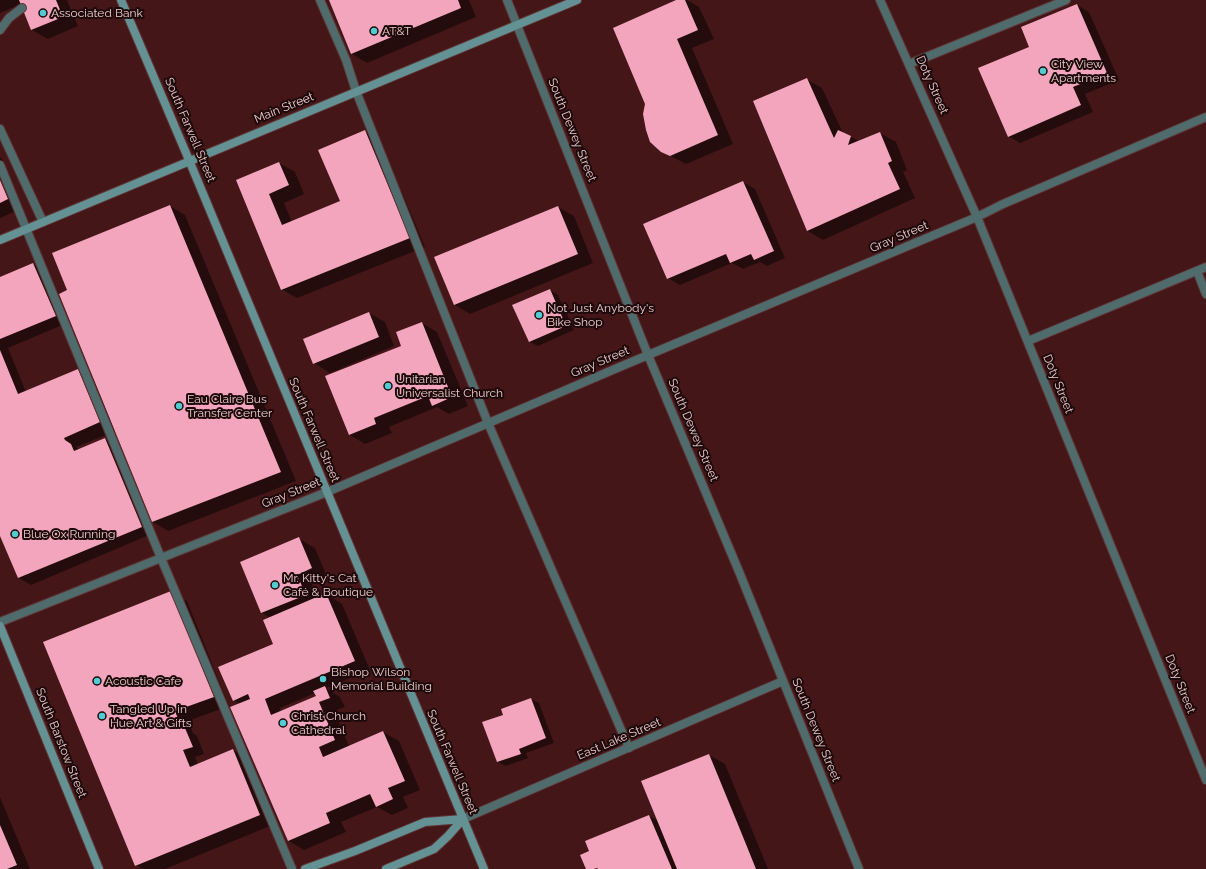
<!DOCTYPE html>
<meta charset="utf-8">
<style>
body{margin:0}
canvas{display:block;background:#441618}
</style>
<canvas width="1206" height="869"></canvas>
<script>
const ctx = document.querySelector('canvas').getContext('2d');
ctx.lineJoin = 'round';
function fillPath(path, color) { ctx.fillStyle = color; ctx.fill(path, 'evenodd'); }
const shape = rows => new Path2D(rows.map(r => 'M' + r).join(''));
function strokePath(path, color, width, dash) { ctx.strokeStyle = color; ctx.lineWidth = width; ctx.lineCap = dash ? 'butt' : 'round'; ctx.setLineDash(dash || []); ctx.stroke(path); }
function drawText(font, color, halo, rows, align = 'center') {
  ctx.font = font + ' Raleway,sans-serif'; ctx.lineWidth = 4; ctx.setLineDash([]); ctx.textBaseline = 'middle'; ctx.strokeStyle = halo; ctx.fillStyle = color; for (const [text, x, y, turn = 0] of rows) {
    ctx.save(); ctx.translate(x, y); ctx.rotate((+turn || 0) * Math.PI / 180); ctx.textAlign = isNaN(turn) ? turn : align; if (halo) ctx.strokeText(text, 0, 0); ctx.fillText(text, 0, 0); ctx.restore();
  }
}
fillPath(shape([
 [0,0,67,0,78,26,48,39,32,30,21,4,0,13],
 [330,0,469,0,476,17,367,63,352,54],
 [679,0,687,0,699,7,714,39,692,48,733,144,686,164,661,151],
 [1077,5,1089,12,1119,80,1085,94,1093,112,1020,143,1008,136,1031,47,1022,28],
 [806,79,822,88,843,133,859,141,880,133,896,142,907,170,903,172,915,198,823,240,808,231],
 [365,132,377,139,399,190,402,192,425,247,297,298,281,289,238,180,279,163,295,172,304,194,284,203,292,222,342,201],
 [0,158,2,159,23,208,0,218],
 [743,182,755,189,785,258,767,266,760,262,743,269,732,263,680,285,668,278],
 [170,206,185,215,296,481,168,531,153,522,116,431,76,447,80,450,105,439,118,446,154,533,31,585,19,578,0,533,0,278,33,264,45,271,67,323,8,348,26,392,78,370,95,380,68,290],
 [558,207,574,216,593,263,470,314,455,305],
 [550,290,558,295,574,330,538,346,530,342],
 [369,313,385,322,394,346,330,373,314,363],
 [422,323,437,332,468,406,449,414,437,407,389,427,392,433,365,444,350,435,402,346],
 [299,539,315,548,327,577,312,584,318,598,326,594,342,604,370,670,326,688,340,697,345,707,334,711,349,746,383,732,399,741,420,790,403,797,408,808,392,815,377,807,341,822,346,832,304,850,289,841,240,704,233,700,275,645,271,618,262,613],
 [315,693,317,697,281,712,280,708],
 [171,592,187,601,229,706,188,721,193,733,197,736,204,754,195,757,198,765,233,750,248,760,275,824,165,869,143,869,136,865],
 [531,699,539,703,554,743,526,753,528,758,506,766,498,762,483,723,504,715],
 [709,755,725,764,768,869,587,869,649,816,659,821],
 [0,797,30,869,0,869]
]), '#0007');
fillPath(shape([
 [19,0,56,0,63,17,31,30],
 [329,0,458,0,461,8,351,54],
 [676,0,685,0,698,30,677,39,718,135,670,156,661,152,650,142,646,130,643,114,645,104,613,28],
 [1077,4,1107,73,1073,87,1081,105,1008,137,978,68,1029,47,1021,27],
 [807,78,834,138,838,130,851,136,848,145,880,132,892,161,888,163,900,189,807,231,753,101],
 [365,130,410,238,281,290,236,180,279,162,289,185,269,194,282,225,340,201,318,150],
 [0,180,8,199,0,203],
 [743,181,774,251,754,260,751,254,730,263,726,254,667,279,643,224],
 [170,205,281,472,152,522,59,294,67,290,52,253],
 [558,206,578,254,454,305,434,257],
 [33,263,56,316,0,339,0,277],
 [550,289,566,326,529,342,512,305],
 [369,312,379,337,313,364,303,339],
 [422,322,452,397,432,406,428,396,374,418,376,424,349,435,325,376,401,346,396,332],
 [0,350,18,394,78,369,100,422,64,438,65,440,71,444,74,451,105,438,142,527,18,578,0,536],
 [299,537,312,568,297,575,306,595,261,613,240,562],
 [171,591,214,697,175,711,182,729,185,728,193,747,183,750,190,767,233,749,260,815,135,866,43,642],
 [326,593,355,661,265,699,271,715,316,696,313,691,325,686,330,698,319,702,335,740,319,747,323,757,383,731,405,781,388,788,393,799,376,807,370,794,326,813,330,823,288,841,230,707,250,699,248,694,233,701,218,667,273,644,263,620],
 [531,698,546,738,519,749,521,754,497,762,482,722,503,715,501,709],
 [709,754,739,827,756,869,677,869,641,781],
 [649,815,672,869,598,869,597,868,594,869,586,869,580,855,589,851,585,841],
 [0,825,17,865,7,869,0,869]
]), '#f2a5bc');
const lane = shape([
 [320,0,346,60,356,91,488,423,629,748],
 [0,30,9,18,22,8],
 [909,64,1066,0],
 [0,129,43,222],
 [0,165,161,558,292,869],
 [1197,271,1206,294],
 [1028,341,1206,267]
]);
const street = shape([
 [507,0,648,355,740,574,859,869],
 [880,0,977,217,1206,780],
 [0,622,327,492,622,366,977,217,1003,204,1206,117],
 [463,819,783,681]
]);
const secondary = shape([
 [121,0,189,160,484,869],
 [0,240,577,0],
 [0,626,99,869],
 [305,869,355,851,425,822,463,819],
 [386,869,434,849,448,836,463,819]
]);
strokePath(lane, '#5f3334', 10);
strokePath(street, '#5f3334', 10);
strokePath(secondary, '#5f3334', 10);
strokePath(lane, '#4f6b6c', 8);
strokePath(street, '#4f6b6c', 8);
strokePath(secondary, '#649193', 8);
for (const [x, y, r, color] of [
 [43,13,4,"#51ccd2"],
 [374,31,4,"#51ccd2"],
 [1043,71,4,"#51ccd2"],
 [539,315,4,"#51ccd2"],
 [388,386,4,"#51ccd2"],
 [179,406,4,"#51ccd2"],
 [15,534,4,"#51ccd2"],
 [275,585,4,"#51ccd2"],
 [323,679,4,"#51ccd2"],
 [97,681,4,"#51ccd2"],
 [102,716,4,"#51ccd2"],
 [283,723,4,"#51ccd2"]
]) { const dot = new Path2D(); dot.arc(x, y, r, 0, 2 * Math.PI); ctx.fillStyle = color; ctx.fill(dot); strokePath(dot, '#1e090a', 1.5); }
drawText('12px', '#eacbca', '#1e090a', [
 ["Associated Bank",51,13],
 ["AT&T",382,31],
 ["City View",1051,64],
 ["Apartments",1051,78],
 ["Not Just Anybody's",547,308],
 ["Bike Shop",547,322],
 ["Unitarian",396,379],
 ["Universalist Church",396,393],
 ["Eau Claire Bus",187,399],
 ["Transfer Center",187,413],
 ["Blue Ox Running",23,534],
 ["Mr. Kitty's Cat",283,578],
 ["Café & Boutique",283,592],
 ["Bishop Wilson",331,672],
 ["Memorial Building",331,686],
 ["Acoustic Cafe",105,681],
 ["Tangled Up in",110,709],
 ["Hue Art & Gifts",110,723],
 ["Christ Church",291,716],
 ["Cathedral",291,730]
], 'left');
drawText('12px', '#eacbca', '#1e090a', [
 ["Doty Street",932,85,66],
 ["Main Street",284,108,-22],
 ["South Farwell Street",190,130,67],
 ["South Dewey Street",572,130,68],
 ["Gray Street",899,237,-23],
 ["Gray Street",600,362,-23],
 ["Doty Street",1058,384,68],
 ["South Farwell Street",314,430,67],
 ["South Dewey Street",693,430,67],
 ["Gray Street",291,493,-22],
 ["Doty Street",1180,684,68],
 ["South Dewey Street",816,730,68],
 ["East Lake Street",619,739,-23],
 ["South Barstow Street",61,743,68],
 ["South Farwell Street",452,762,67]
]);
</script>
